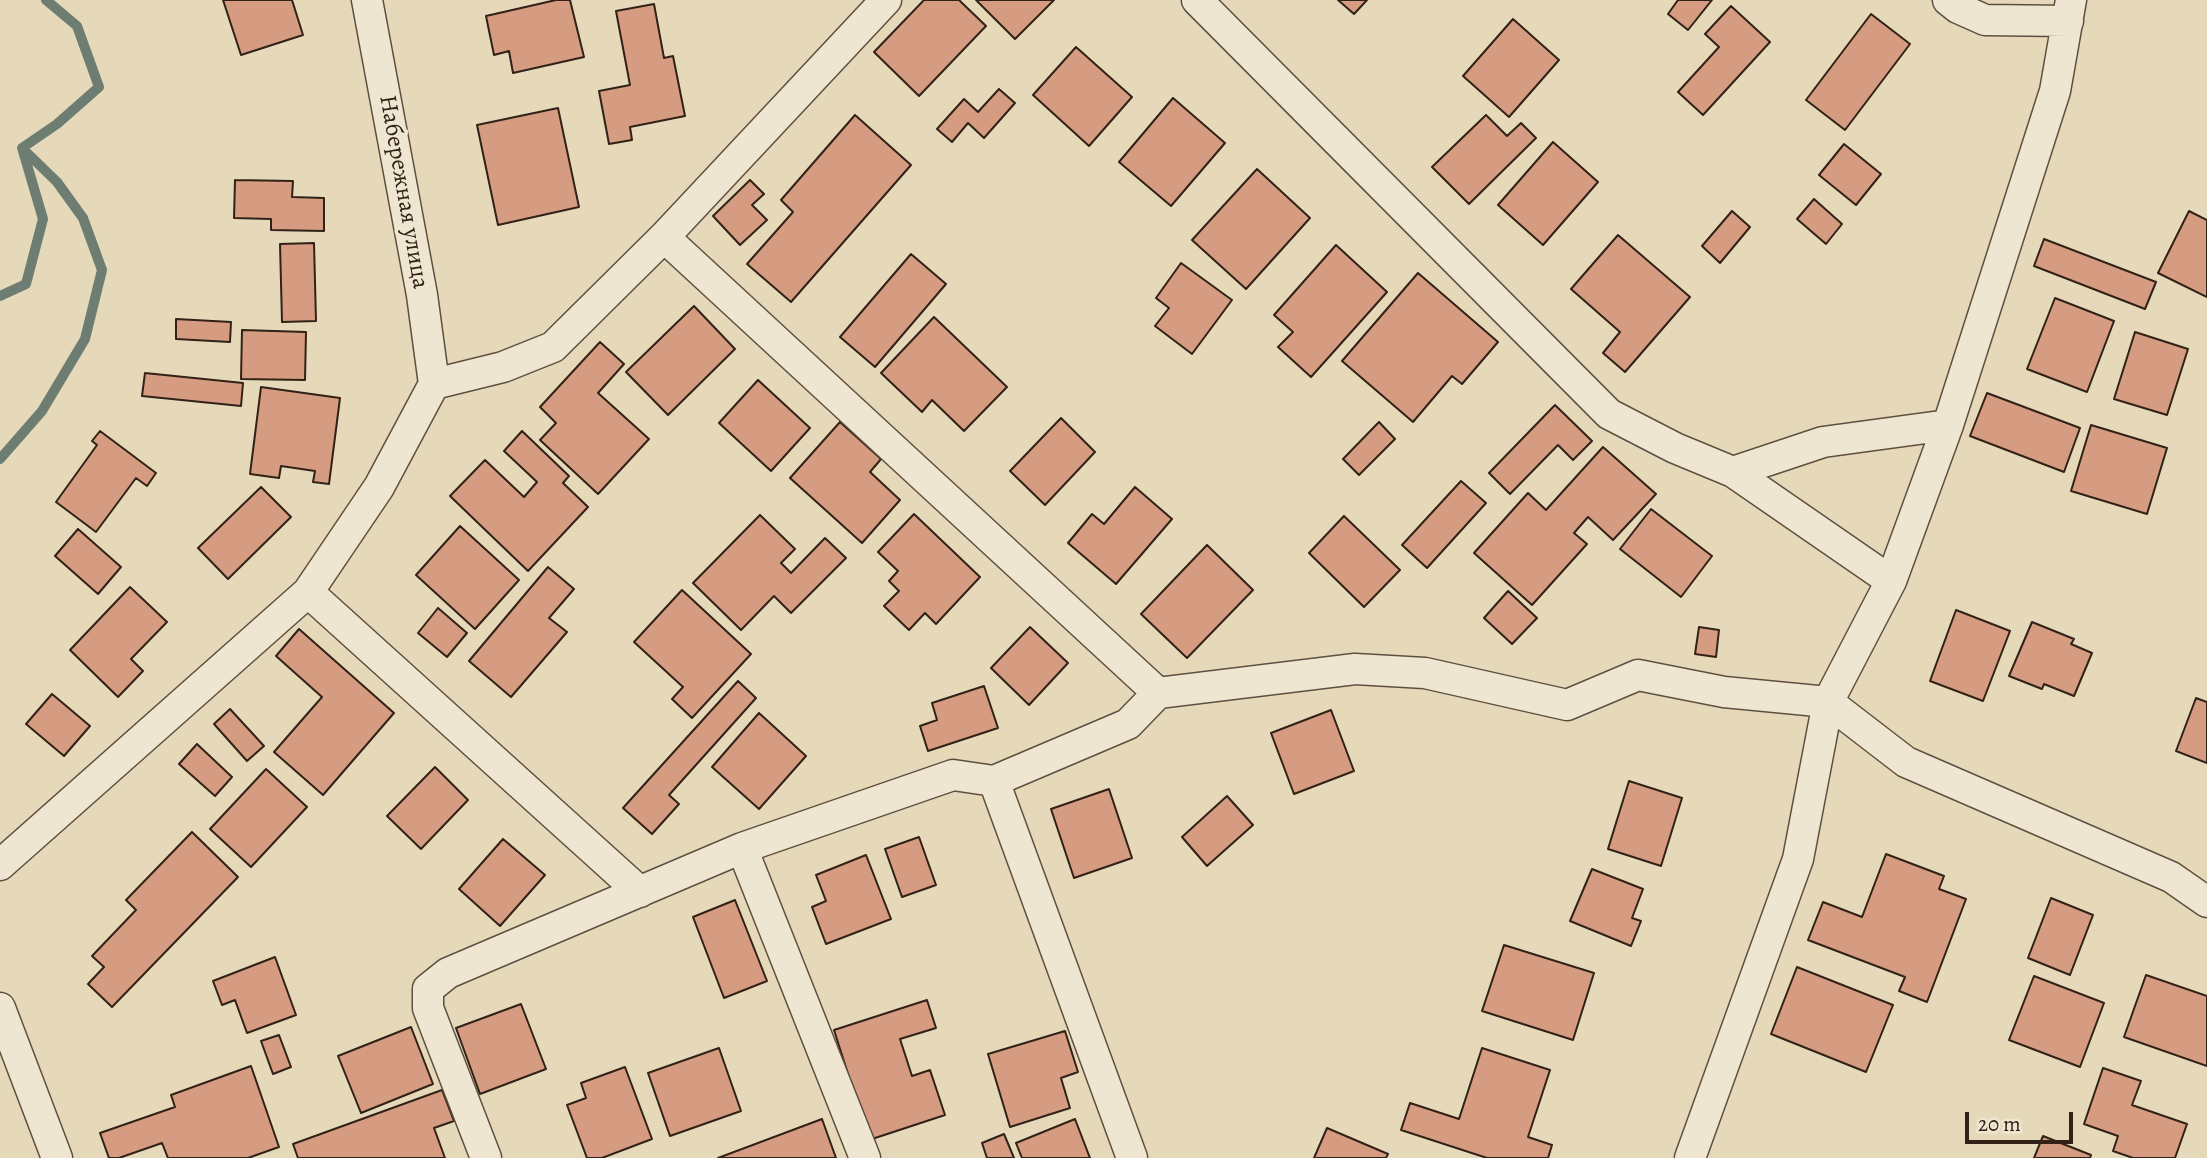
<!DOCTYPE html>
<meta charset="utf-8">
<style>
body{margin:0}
#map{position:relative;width:2207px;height:1158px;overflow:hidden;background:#e6d9ba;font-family:Alegreya,serif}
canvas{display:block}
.scale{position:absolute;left:1965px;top:1112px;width:108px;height:32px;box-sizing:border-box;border:4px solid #322117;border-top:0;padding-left:9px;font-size:21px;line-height:24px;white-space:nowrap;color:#322117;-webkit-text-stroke:5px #efe6d2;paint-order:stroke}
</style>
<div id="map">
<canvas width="2207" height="1158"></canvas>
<div class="scale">20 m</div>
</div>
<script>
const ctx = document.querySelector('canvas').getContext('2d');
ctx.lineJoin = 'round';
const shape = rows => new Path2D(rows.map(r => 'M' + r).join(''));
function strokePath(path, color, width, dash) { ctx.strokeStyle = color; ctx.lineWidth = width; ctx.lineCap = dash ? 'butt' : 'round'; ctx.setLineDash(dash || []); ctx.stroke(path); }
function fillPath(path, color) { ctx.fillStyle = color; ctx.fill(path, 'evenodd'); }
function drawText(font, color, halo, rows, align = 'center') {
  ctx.font = font + ' Alegreya,serif'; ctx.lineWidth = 7; ctx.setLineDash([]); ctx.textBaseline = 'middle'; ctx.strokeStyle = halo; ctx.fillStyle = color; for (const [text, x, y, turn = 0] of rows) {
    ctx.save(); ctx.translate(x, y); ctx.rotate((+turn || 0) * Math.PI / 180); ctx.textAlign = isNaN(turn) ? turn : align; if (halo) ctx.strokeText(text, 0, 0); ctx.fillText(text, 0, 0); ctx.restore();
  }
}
strokePath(shape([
 [0,296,26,284,43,219,23,151],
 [0,459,42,411,85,339,102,270,83,218,57,182,22,148,57,124,99,87,77,26,46,0]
]), '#6e7d71', 10);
const building = shape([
 [223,0,292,0,303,35,241,55,223,0],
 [556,0,570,0,584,57,513,73,509,51,494,55,486,16,556,0],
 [924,0,959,0,986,26,919,96,874,52,924,0],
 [976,0,1054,0,1015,39,976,0],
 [1338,0,1367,0,1354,14,1338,0],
 [1678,0,1712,0,1688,30,1668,14,1678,0],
 [654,4,664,58,673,56,685,116,630,127,632,140,609,144,599,91,630,85,616,11,654,4],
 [1731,6,1770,42,1703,115,1678,92,1719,47,1705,34,1731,6],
 [1871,14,1910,44,1845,130,1806,100,1871,14],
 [1513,19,1559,60,1509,117,1463,76,1513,19],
 [1076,47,1132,97,1089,146,1033,95,1076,47],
 [999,89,1015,103,984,138,968,123,952,142,937,129,964,99,978,112,999,89],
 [1173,98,1225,143,1171,206,1119,162,1173,98],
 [558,108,579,207,498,225,477,125,558,108],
 [855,115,911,165,791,302,747,264,793,212,781,200,855,115],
 [1486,115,1507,136,1521,123,1536,138,1469,204,1432,167,1486,115],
 [1553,142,1598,182,1543,245,1498,205,1553,142],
 [1844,144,1881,174,1856,205,1819,175,1844,144],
 [1257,169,1310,218,1246,289,1192,240,1257,169],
 [235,180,293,181,292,197,324,198,324,231,271,230,271,219,234,218,235,180],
 [750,180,764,194,752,205,767,220,740,245,713,216,750,180],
 [1814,199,1842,224,1826,244,1797,219,1814,199],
 [1732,211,1750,227,1720,263,1702,246,1732,211],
 [2189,211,2207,220,2207,297,2158,273,2189,211],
 [1618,235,1690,297,1625,372,1603,353,1620,332,1571,289,1618,235],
 [2044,239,2156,282,2145,309,2034,266,2044,239],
 [314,243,316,321,282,322,280,244,314,243],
 [1336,245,1387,292,1311,377,1278,347,1293,332,1274,315,1336,245],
 [911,254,946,284,875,367,840,337,911,254],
 [1181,263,1232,300,1192,354,1155,326,1169,308,1156,298,1181,263],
 [1418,273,1498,342,1462,384,1452,376,1413,422,1342,361,1418,273],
 [2055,298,2114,321,2087,392,2027,369,2055,298],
 [694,306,735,349,668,415,626,372,694,306],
 [934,317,1007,387,964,431,932,400,922,412,881,373,934,317],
 [176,319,231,322,230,342,176,339,176,319],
 [242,330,306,332,305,380,241,379,242,330],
 [2135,332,2188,349,2167,415,2114,399,2135,332],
 [600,342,624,364,598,393,649,439,598,494,540,440,556,423,540,407,600,342],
 [145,373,243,383,241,406,142,396,145,373],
 [758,380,810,428,771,471,719,423,758,380],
 [261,387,340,398,329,484,313,482,315,471,281,466,279,478,250,474,261,387],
 [1987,393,2080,428,2064,472,1970,436,1987,393],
 [1555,405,1592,441,1573,460,1558,445,1510,494,1489,473,1555,405],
 [1061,418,1095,452,1045,505,1010,471,1061,418],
 [840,422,881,459,870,472,900,500,862,543,790,478,840,422],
 [1379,422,1395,439,1359,475,1343,459,1379,422],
 [2091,425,2167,448,2147,514,2071,491,2091,425],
 [100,431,156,473,147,486,136,478,96,532,56,502,97,445,92,441,100,431],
 [522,431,569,476,563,483,588,507,528,571,450,496,485,460,524,497,537,482,504,451,522,431],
 [1603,447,1656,494,1613,540,1588,517,1574,533,1587,544,1532,605,1474,553,1528,493,1546,510,1603,447],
 [1461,481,1486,503,1427,568,1402,545,1461,481],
 [261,487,291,517,228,579,198,548,261,487],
 [1135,487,1172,519,1116,584,1068,543,1092,514,1104,524,1135,487],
 [1651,509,1712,556,1681,597,1620,549,1651,509],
 [914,514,980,577,936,624,925,613,909,630,884,606,899,591,889,581,898,571,878,552,914,514],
 [760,515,795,549,781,563,791,573,825,538,846,558,791,613,774,596,741,630,693,583,760,515],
 [1344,516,1400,570,1364,607,1309,553,1344,516],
 [460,526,519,580,475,629,416,575,460,526],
 [78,529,121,567,98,594,55,556,78,529],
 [1207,545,1253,590,1187,658,1141,614,1207,545],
 [548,567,574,589,549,618,567,632,511,697,469,661,548,567],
 [130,587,167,622,131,659,143,671,118,697,70,650,130,587],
 [682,590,751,654,692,718,672,699,683,687,634,642,682,590],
 [1508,591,1537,618,1512,644,1484,618,1508,591],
 [438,608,467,633,447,657,418,633,438,608],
 [1956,610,2010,631,1983,701,1930,681,1956,610],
 [2032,622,2074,639,2071,644,2092,653,2074,696,2044,684,2042,689,2009,676,2032,622],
 [1030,627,1068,663,1029,705,991,668,1030,627],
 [1699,627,1719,630,1716,657,1695,654,1699,627],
 [299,629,394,713,323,795,274,752,322,697,276,656,299,629],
 [738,681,756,698,669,795,679,804,652,834,623,808,738,681],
 [984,686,998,728,928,751,920,726,937,720,932,703,984,686],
 [52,694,90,726,64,756,26,724,52,694],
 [2196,698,2207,702,2207,763,2176,751,2196,698],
 [230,709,264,746,247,761,214,724,230,709],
 [1331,710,1354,771,1294,794,1271,733,1331,710],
 [759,713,806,756,759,809,712,767,759,713],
 [197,744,232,777,215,796,179,764,197,744],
 [435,767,468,800,421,849,387,816,435,767],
 [266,769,307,807,251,867,210,829,266,769],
 [1629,781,1682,798,1661,866,1608,849,1629,781],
 [1109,789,1132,858,1074,878,1051,809,1109,789],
 [1227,796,1253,825,1207,866,1182,837,1227,796],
 [192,832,238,877,112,1007,88,984,104,967,92,956,136,910,126,900,192,832],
 [919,837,936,885,902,897,885,849,919,837],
 [503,839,545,875,500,926,459,889,503,839],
 [1886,854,1944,876,1939,889,1966,899,1927,1002,1899,991,1905,977,1808,940,1823,902,1862,917,1886,854],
 [866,855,891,919,826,944,812,907,826,901,816,875,866,855],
 [1592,869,1643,889,1632,918,1641,921,1631,946,1570,921,1592,869],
 [2051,898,2093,915,2070,975,2028,958,2051,898],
 [735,900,767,981,724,998,693,917,735,900],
 [1504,945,1594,973,1573,1040,1482,1011,1504,945],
 [275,957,296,1015,247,1033,235,1000,222,1005,213,981,275,957],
 [1797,967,1893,1005,1866,1072,1771,1034,1797,967],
 [2146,975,2207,996,2207,1066,2124,1037,2146,975],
 [2034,976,2104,1003,2080,1067,2009,1040,2034,976],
 [927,1000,936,1028,900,1039,912,1076,930,1070,945,1115,869,1140,834,1030,927,1000],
 [521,1004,546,1069,480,1094,456,1028,521,1004],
 [411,1027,433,1084,361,1113,338,1056,411,1027],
 [1065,1031,1078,1072,1061,1078,1070,1108,1010,1127,988,1054,1065,1031],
 [279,1035,291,1067,273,1074,261,1041,279,1035],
 [719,1048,741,1111,670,1136,648,1073,719,1048],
 [1482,1048,1550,1070,1528,1137,1552,1145,1548,1158,1487,1158,1401,1130,1410,1103,1459,1119,1482,1048],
 [251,1066,279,1147,248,1158,168,1158,162,1143,119,1158,109,1158,100,1133,175,1107,171,1095,251,1066],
 [625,1067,652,1139,602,1158,587,1158,567,1105,586,1098,581,1083,625,1067],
 [2103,1068,2141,1081,2132,1105,2187,1124,2175,1158,2133,1158,2113,1151,2118,1136,2084,1124,2103,1068],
 [442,1090,454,1121,434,1128,445,1158,298,1158,293,1144,442,1090],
 [822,1119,836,1158,718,1158,822,1119],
 [1075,1119,1090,1158,1022,1158,1016,1143,1075,1119],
 [1327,1128,1388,1154,1386,1158,1314,1158,1327,1128],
 [1004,1134,1014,1158,987,1158,982,1143,1004,1134],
 [2043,1136,2091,1155,2090,1158,2034,1158,2043,1136]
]);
fillPath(building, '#d59c81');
strokePath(building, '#322117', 2);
const minor = shape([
 [367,0,422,295,434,384],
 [1197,0,1609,414,1675,448,1733,472,1823,442,1948,425],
 [1948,0,1958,8,1985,20,2068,21],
 [664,237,1158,693],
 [1733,472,1891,581],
 [308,592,640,892],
 [994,781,1132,1158],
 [742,848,865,1158],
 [0,865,308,592,379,487,434,384,503,367,553,347,664,237,886,0],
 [0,1008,57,1158],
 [486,1158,428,1008,428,989,448,973,742,848,953,775,994,781,1128,724,1158,693,1355,669,1425,673,1567,705,1638,675,1724,692,1828,702,1906,762,2171,877,2207,902],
 [1690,1158,1798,859,1828,702,1891,581,1948,425,2055,91,2071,0]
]);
strokePath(minor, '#5f4f40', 33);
strokePath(minor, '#efe6d2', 30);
drawText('24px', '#322117', '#efe6d2', [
 ["Набережная улица",403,192,80]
]);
</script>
